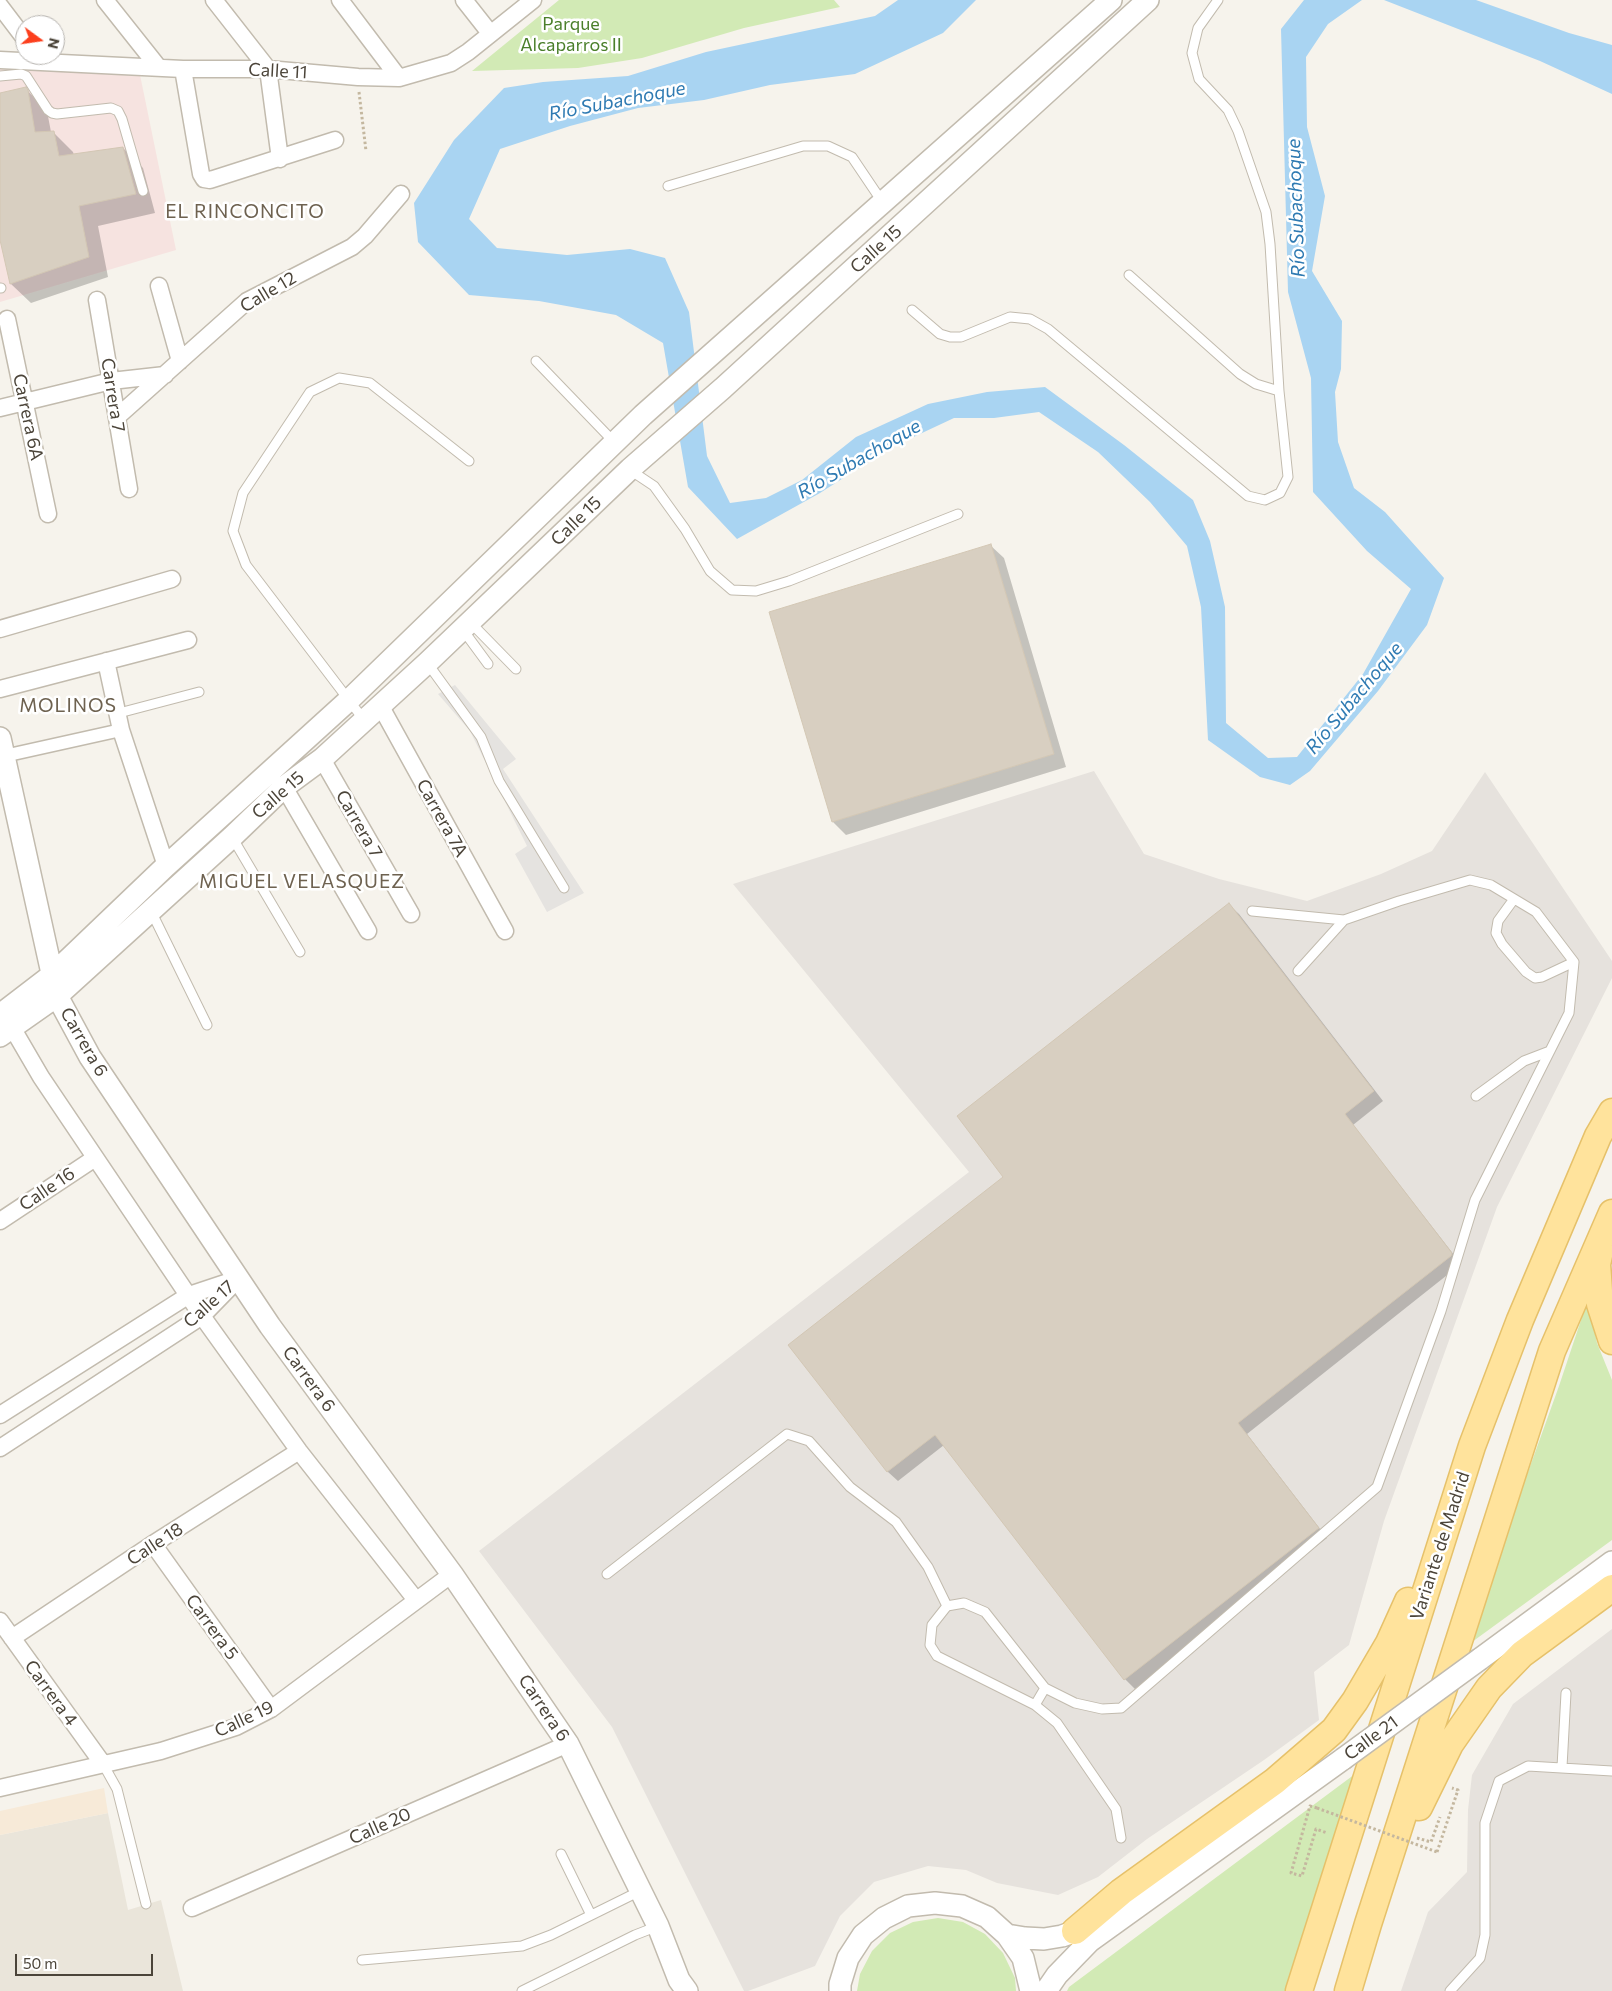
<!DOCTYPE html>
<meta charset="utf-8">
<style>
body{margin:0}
#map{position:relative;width:1612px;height:1991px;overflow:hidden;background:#f6f3ec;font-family:Commissioner,sans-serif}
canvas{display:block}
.north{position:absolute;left:15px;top:15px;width:50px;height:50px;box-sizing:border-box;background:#fff;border:1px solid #b7b4b0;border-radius:50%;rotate:104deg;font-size:14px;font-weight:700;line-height:20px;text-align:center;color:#4b4439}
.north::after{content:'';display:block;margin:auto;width:18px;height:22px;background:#fc3f1d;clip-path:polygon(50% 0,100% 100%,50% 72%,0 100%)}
.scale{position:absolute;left:15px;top:1954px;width:138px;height:22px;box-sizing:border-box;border:2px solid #4b4439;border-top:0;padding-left:6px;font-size:15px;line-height:18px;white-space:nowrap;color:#4b4439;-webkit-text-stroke:4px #fff;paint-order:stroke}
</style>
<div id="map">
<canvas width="1612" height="1991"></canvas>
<div class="north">N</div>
<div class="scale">50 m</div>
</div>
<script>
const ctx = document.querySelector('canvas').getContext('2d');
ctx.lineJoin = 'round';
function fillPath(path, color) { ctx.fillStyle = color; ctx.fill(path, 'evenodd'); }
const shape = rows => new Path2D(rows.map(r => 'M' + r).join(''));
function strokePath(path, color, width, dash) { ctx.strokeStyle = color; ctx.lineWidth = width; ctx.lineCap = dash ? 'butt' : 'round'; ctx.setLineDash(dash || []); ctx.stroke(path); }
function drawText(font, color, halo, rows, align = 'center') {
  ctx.font = font + ' Commissioner,sans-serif'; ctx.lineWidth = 5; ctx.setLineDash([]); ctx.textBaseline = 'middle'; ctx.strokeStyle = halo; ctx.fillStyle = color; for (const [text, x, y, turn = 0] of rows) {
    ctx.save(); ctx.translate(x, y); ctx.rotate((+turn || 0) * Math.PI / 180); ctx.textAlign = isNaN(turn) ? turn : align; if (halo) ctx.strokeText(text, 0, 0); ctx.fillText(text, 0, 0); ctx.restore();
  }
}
fillPath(shape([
 [108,1813,128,1910,161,1900,183,1991,0,1991,0,1835]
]), '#eae5da');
fillPath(shape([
 [104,1788,108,1813,0,1835,0,1811]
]), '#f7ead8');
fillPath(shape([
 [1094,771,1144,854,1219,879,1307,901,1381,874,1432,851,1485,772,1612,961,1612,978,1497,1207,1384,1521,1349,1645,1314,1672,1319,1720,1264,1760,1147,1839,1098,1877,1058,1895,997,1883,966,1870,928,1866,874,1882,840,1916,815,1966,748,1991,744,1991,612,1727,479,1551,969,1172,733,884],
 [1612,1629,1612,1991,1401,1991,1428,1912,1467,1872,1468,1810,1472,1775,1513,1704]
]), '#e6e2dd');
fillPath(shape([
 [0,69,139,70,176,250,0,302]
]), '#f6e3e0');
fillPath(shape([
 [559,0,834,0,840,7,744,28,642,58,578,68,472,71],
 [1588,1299,1597,1343,1612,1380,1612,1540,1472,1642,1523,1486,1559,1386],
 [1355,1774,1285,1991,1067,1991,1069,1987],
 [938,1918,963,1922,985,1934,1003,1953,1015,1978,1016,1991,857,1991,860,1974,872,1951,890,1933,913,1922]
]), '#d2eab5');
fillPath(shape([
 [455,685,516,759,503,769,584,893,547,912,515,854,527,846,470,731,438,694]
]), '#e5e3e0');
fillPath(shape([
 [898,0,976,0,943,33,855,74,770,85,704,100,638,108,570,126,500,149,469,219,497,248,567,255,630,249,665,258,689,312,707,456,730,503,766,498,802,480,856,437,928,404,987,392,1045,387,1124,445,1193,500,1210,541,1225,607,1226,723,1268,758,1297,757,1363,674,1411,589,1367,551,1313,492,1311,378,1288,292,1281,29,1304,0,1362,0,1328,24,1306,57,1307,127,1325,196,1312,271,1342,321,1341,369,1335,392,1338,442,1354,488,1385,512,1444,578,1427,625,1378,691,1310,771,1290,785,1260,777,1208,740,1201,607,1187,546,1150,502,1098,452,1039,412,994,418,954,418,890,448,820,493,737,539,688,487,663,343,616,315,539,301,469,295,418,242,414,203,454,140,504,88,543,82,628,76,706,52,875,16],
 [1384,0,1476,0,1569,33,1612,45,1612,94,1540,61]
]), '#a9d4f2');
fillPath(shape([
 [25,88,47,111,51,132,53,132,73,152,74,155,123,148,143,168,155,213,98,226,108,277,31,303,11,284,0,234,0,94],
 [990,545,1004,558,1066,767,846,835,833,822],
 [1229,905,1239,914,1383,1101,1353,1125,1461,1264,1247,1434,1327,1538,1135,1689,1125,1679,944,1445,898,1481,888,1472,790,1345,1005,1177]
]), '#0003');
const building = shape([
 [26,87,28,90,35,132,54,131,59,156,123,147,136,194,79,206,89,257,10,284,0,240,0,93,26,87],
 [991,544,1054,754,832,822,769,612,991,544],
 [1229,903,1374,1091,1345,1114,1452,1253,1451,1256,1238,1423,1319,1528,1124,1680,935,1435,887,1472,788,1345,1003,1177,957,1116,1229,903]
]);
fillPath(building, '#d8cfc1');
strokePath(building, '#d3c7b4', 1);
const service = shape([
 [0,76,21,74,26,76,48,110,52,113,57,114,111,108,118,111,122,119,143,191],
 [668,186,803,146,828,146,852,157,883,203],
 [1129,275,1240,374,1256,384,1279,391,1270,244,1266,212,1238,131,1228,110,1199,79,1192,53,1198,28,1218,0],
 [0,288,1,288],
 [912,310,940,334,950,337,961,337,1010,317,1030,319,1048,329,1248,496,1265,500,1280,493,1288,477,1279,391],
 [536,361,614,442],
 [630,470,654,486,685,529,710,571,732,590,756,591,789,581,958,514],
 [470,622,516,669],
 [463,630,488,664],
 [428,664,481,737,499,781,564,888],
 [119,713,199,692],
 [364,720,246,565,233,531,243,493,310,392,339,378,370,383,469,461],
 [232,837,300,952],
 [1514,899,1498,921,1496,933,1502,944,1526,972,1535,978,1542,977,1574,962],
 [151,911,207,1025],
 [1252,911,1344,920,1298,971],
 [1476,1096,1524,1061,1550,1051],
 [607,1574,787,1434,809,1441,850,1487,896,1522,928,1567,947,1606],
 [1035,1705,1045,1688],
 [103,1764,117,1789,146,1904],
 [1562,1767,1566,1693],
 [1121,1838,1116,1809,1057,1723,1035,1705,937,1656,930,1645,932,1625,947,1606,964,1603,985,1612,1045,1688,1075,1703,1102,1709,1121,1708,1377,1487,1441,1311,1475,1200,1569,1013,1574,962,1536,912,1491,885,1470,880,1399,901,1344,920],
 [561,1854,591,1915],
 [362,1960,522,1946,551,1935,640,1891],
 [522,1991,635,1935,658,1926],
 [1450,1991,1480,1958,1485,1935,1485,1823,1499,1781,1528,1766,1612,1771]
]);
const pedestrian = shape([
 [4,756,121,730]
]);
const minor = shape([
 [105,0,159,68],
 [214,0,268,69,280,159],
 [340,0,399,78],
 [464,0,490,33],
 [0,6,25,39],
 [0,60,183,69,268,69,358,77,399,78,451,63,468,52,533,0],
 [183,69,201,174,204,179,210,180,335,140],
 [159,286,180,361],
 [97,300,129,489],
 [7,319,48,514],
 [0,408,111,381,165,375],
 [117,417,247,301,352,247,365,236,401,194],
 [0,629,172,579],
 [106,661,121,730,166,866],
 [0,689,188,640],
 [380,705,505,931],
 [322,759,411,914],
 [284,787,368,931],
 [8,1016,13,1029,41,1077,202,1316,299,1451,416,1600],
 [0,1221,95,1158],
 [0,1415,189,1295,234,1280],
 [0,1448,202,1316,239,1278],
 [153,1544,271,1709],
 [0,1621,103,1764],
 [12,1638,153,1544,299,1451],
 [0,1788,161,1751,236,1727,271,1709,452,1574],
 [192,1908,568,1744]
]);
const tertiary = shape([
 [0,738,57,996,90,1057,270,1326,452,1574,568,1744,658,1926,679,1980,687,1991],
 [0,1015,52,975,166,866,349,700,643,415,1111,0],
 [0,1036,57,996,232,837,284,787,322,759,427,663,630,469,723,388,1148,0],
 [1480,1659,1612,1562],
 [1007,1935,1025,1938,1044,1939,1062,1936,1090,1926],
 [840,1991,840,1984,848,1958,863,1935,884,1918,908,1906,935,1903,962,1906,987,1917,1007,1935,1023,1958,1031,1991],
 [1046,1991,1057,1975,1090,1941,1343,1759]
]);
const primary = shape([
 [1600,1251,1597,1264,1600,1304,1612,1341],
 [1419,1807,1450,1744,1489,1688,1522,1654,1612,1588],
 [1075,1931,1121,1892,1275,1781,1334,1730,1355,1701,1389,1643,1408,1601],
 [1299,1991,1472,1446,1520,1320,1598,1136,1612,1112],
 [1348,1991,1368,1924,1552,1351,1612,1213]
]);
strokePath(service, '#c2bbae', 11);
strokePath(pedestrian, '#c2bbae', 15);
strokePath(minor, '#c2bbae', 19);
strokePath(tertiary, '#c2bbae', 24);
strokePath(primary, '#e6c16a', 29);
strokePath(shape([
 [359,92,366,151],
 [1317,1808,1310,1806,1291,1873,1302,1876,1316,1829,1327,1833],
 [1417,1838,1431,1842,1440,1817],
 [1437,1852,1458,1790,1452,1788]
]), '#c4b79f', 3, [2.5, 2.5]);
strokePath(service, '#fff', 9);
strokePath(pedestrian, '#fff', 12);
strokePath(minor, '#fff', 16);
strokePath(tertiary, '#fff', 21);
strokePath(primary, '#ffe39c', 26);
const tertiaryBridge = shape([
 [1343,1759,1480,1659]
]);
strokePath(tertiaryBridge, '#c2bbae', 24, []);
strokePath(shape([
 [1317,1808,1437,1852]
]), '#c4b79f', 3, [2.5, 2.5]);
strokePath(tertiaryBridge, '#fff', 21);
drawText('18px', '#4a7f2a', '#fff', [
 ["Parque",571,24],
 ["Alcaparros II",571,45]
]);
drawText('18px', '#4b4439', '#fff', [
 ["Calle 11",278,71,3],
 ["Calle 15",876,249,-42],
 ["Calle 12",268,292,-31],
 ["Carrera 7",113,395,81],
 ["Carrera 6A",28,417,78],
 ["Calle 15",576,521,-44],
 ["Calle 15",278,795,-41],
 ["Carrera 7A",442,818,61],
 ["Carrera 7",359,824,60],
 ["Carrera 6",84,1042,60],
 ["Calle 16",47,1189,-34],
 ["Calle 17",209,1304,-42],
 ["Carrera 6",309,1379,54],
 ["Calle 18",155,1544,-33],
 ["Variante de Madrid",1440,1546,-72],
 ["Carrera 5",212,1627,54],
 ["Carrera 4",51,1693,54],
 ["Carrera 6",544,1708,56],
 ["Calle 19",244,1719,-25],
 ["Calle 21",1371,1738,-36],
 ["Calle 20",380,1826,-24]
]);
drawText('italic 19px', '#2e7ab2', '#fff', [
 ["Río Subachoque",617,101,-11],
 ["Río Subachoque",1296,208,-92],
 ["Río Subachoque",859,459,-30],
 ["Río Subachoque",1354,698,-50]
]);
ctx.letterSpacing = '1px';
drawText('19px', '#6e6250', '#fff', [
 ["EL RINCONCITO",245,212],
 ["MOLINOS",68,706],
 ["MIGUEL VELASQUEZ",302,882]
]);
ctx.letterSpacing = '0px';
</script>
